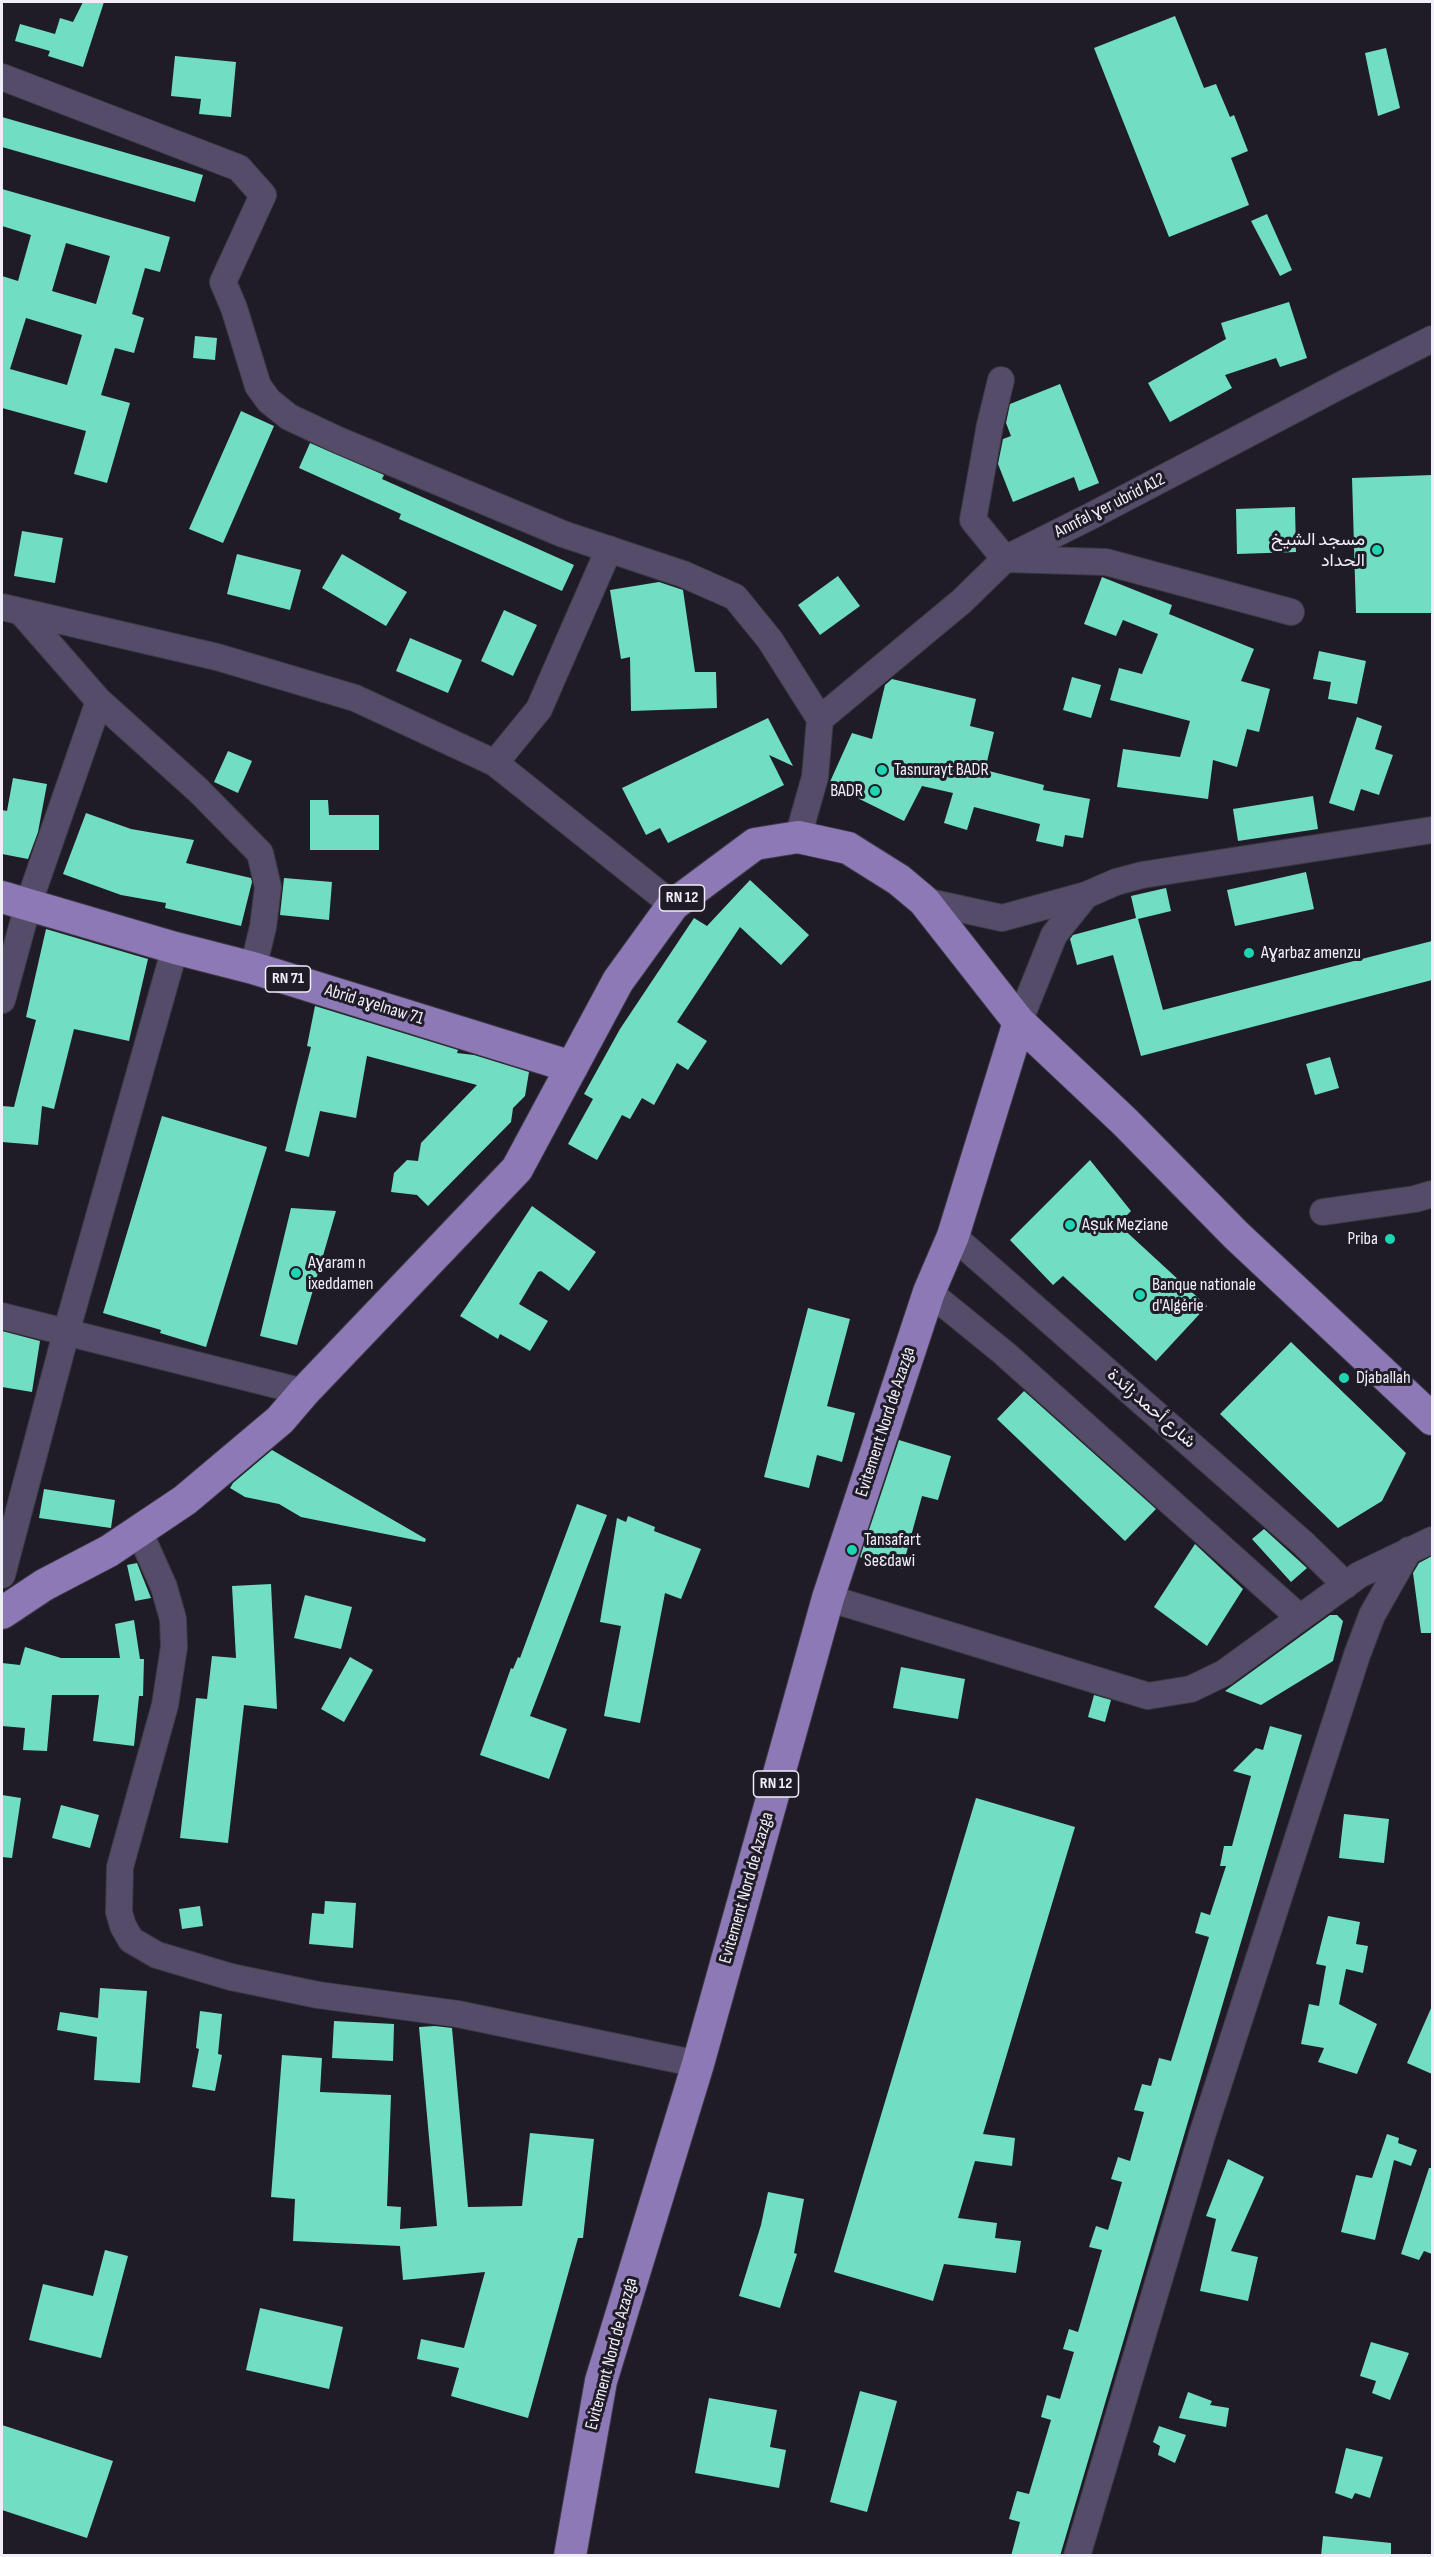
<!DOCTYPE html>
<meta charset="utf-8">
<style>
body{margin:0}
#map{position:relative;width:1434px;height:2557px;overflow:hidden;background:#1f1c28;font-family:"Sofia Sans Condensed",sans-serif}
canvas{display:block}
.frame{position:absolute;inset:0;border:3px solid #f0eef6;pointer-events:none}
</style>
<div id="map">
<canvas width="1434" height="2557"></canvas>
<div class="frame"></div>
</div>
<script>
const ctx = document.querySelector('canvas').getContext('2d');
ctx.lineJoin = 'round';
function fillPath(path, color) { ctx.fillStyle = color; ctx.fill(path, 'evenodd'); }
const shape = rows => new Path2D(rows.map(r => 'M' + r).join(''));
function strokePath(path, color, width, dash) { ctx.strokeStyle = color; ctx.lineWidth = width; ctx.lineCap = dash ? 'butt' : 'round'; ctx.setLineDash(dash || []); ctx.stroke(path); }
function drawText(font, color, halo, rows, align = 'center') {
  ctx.font = font + ' "Sofia Sans Condensed",Vazirmatn,sans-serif'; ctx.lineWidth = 6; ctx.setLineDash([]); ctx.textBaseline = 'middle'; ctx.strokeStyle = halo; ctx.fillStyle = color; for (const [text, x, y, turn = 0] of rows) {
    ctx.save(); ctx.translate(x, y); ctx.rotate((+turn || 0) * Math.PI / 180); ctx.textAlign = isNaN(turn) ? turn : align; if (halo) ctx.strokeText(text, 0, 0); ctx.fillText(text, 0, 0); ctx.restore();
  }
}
fillPath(shape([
 [83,2,104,2,83,67,48,56,50,51,15,41,20,24,55,34,60,18,73,22],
 [1175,16,1204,88,1216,84,1230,117,1234,115,1248,151,1231,158,1249,205,1169,237,1094,48],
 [1386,48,1400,108,1378,116,1365,53],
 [175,56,236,62,231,117,199,114,201,99,171,96],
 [2,117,203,175,195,202,2,147],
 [2,189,170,237,160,272,145,268,132,314,144,318,134,353,115,348,101,395,130,403,107,483,74,474,86,431,2,408,2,276,18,281,31,235,2,226],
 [66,243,110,256,96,304,52,291],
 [26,318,82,335,67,385,10,369],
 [1267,214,1292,270,1280,276,1251,221],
 [1289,302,1307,358,1280,367,1276,358,1225,375,1232,388,1170,422,1148,383,1226,339,1221,323],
 [195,336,217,338,215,360,193,358],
 [1060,384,1099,483,1079,491,1074,477,1013,502,998,464,1003,439,1011,436,1006,423,1010,404],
 [241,411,274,426,223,543,189,529],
 [310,443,384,475,382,479,574,565,562,591,399,519,401,514,299,468],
 [1432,475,1432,613,1356,613,1352,478],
 [1295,507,1296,552,1237,554,1236,509],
 [22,531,63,538,55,583,14,576],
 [237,554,301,570,290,610,227,594],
 [342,554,407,592,386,626,322,588],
 [838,576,860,606,820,635,798,605],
 [1102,577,1172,605,1169,614,1254,649,1241,681,1270,689,1259,732,1247,729,1237,767,1213,760,1208,799,1117,787,1123,749,1180,757,1190,721,1110,700,1119,668,1142,674,1158,634,1123,620,1116,636,1084,624],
 [659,582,683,590,695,672,716,672,717,708,631,711,630,657,621,659,610,590],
 [504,610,537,625,513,676,481,661],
 [410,638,462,660,448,693,396,671],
 [1319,651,1366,661,1357,704,1328,699,1331,682,1313,679],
 [1072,677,1101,685,1091,718,1063,710],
 [892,679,976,699,970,726,994,732,985,770,1044,785,1043,790,1090,799,1083,838,1065,835,1063,847,1036,841,1040,824,974,807,967,830,944,823,953,793,922,786,904,821,829,784,852,733,872,739,885,685],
 [1357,717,1382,726,1375,749,1393,755,1379,795,1361,789,1354,811,1329,803],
 [768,718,793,766,769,755,784,785,668,843,660,828,646,835,622,788],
 [228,751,252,761,238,793,214,782],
 [13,778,47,784,38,832,28,859,2,854,2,810,7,811],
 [1313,796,1318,829,1238,841,1233,809],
 [310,800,328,800,329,815,379,815,379,850,310,850],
 [86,813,131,829,194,840,186,863,251,878,252,882,241,926,165,908,166,903,121,895,63,874],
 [1306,872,1314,909,1235,926,1227,890],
 [284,878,332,882,329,920,280,915],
 [750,880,809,935,781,965,740,927,677,1022,707,1041,688,1070,677,1063,654,1105,642,1098,630,1119,622,1115,597,1160,568,1144,593,1099,584,1094,620,1029,694,918,707,926],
 [1166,888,1171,911,1138,919,1163,1010,1432,941,1432,980,1141,1056,1113,955,1077,965,1070,939,1073,935,1136,918,1131,896],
 [46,929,148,959,129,1041,74,1029,54,1109,42,1106,38,1145,2,1142,2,1106,14,1107,36,1020,26,1017],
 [315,1006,458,1050,457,1053,474,1055,529,1072,525,1096,513,1108,511,1122,428,1206,417,1195,391,1192,394,1173,407,1160,418,1161,421,1143,477,1085,367,1056,356,1118,320,1111,309,1157,285,1151,311,1047,307,1046],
 [1330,1057,1339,1088,1315,1095,1306,1064],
 [162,1116,267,1147,206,1347,160,1333,161,1330,103,1313],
 [1090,1160,1131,1211,1118,1224,1207,1306,1156,1361,1063,1276,1053,1285,1010,1240],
 [532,1206,596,1252,569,1291,541,1271,538,1272,519,1304,548,1321,530,1351,500,1334,498,1339,460,1316],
 [291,1208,336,1211,297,1345,260,1336],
 [808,1308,850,1319,827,1406,855,1413,842,1462,817,1455,809,1488,764,1477],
 [2,1331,40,1341,32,1392,2,1387],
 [1291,1342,1406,1453,1382,1501,1338,1528,1220,1414],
 [1024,1391,1156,1509,1125,1541,997,1419],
 [899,1440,951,1456,938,1500,922,1496,902,1569,860,1557],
 [272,1450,426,1539,425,1542,301,1517,279,1504,245,1497,230,1488,233,1483],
 [44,1489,115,1500,111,1528,39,1518],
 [577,1504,607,1515,530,1716,567,1729,549,1779,480,1755,511,1668,513,1669,518,1657,520,1658],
 [628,1516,655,1527,654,1531,701,1549,681,1599,665,1593,640,1723,604,1716,621,1626,600,1622,617,1518,626,1522],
 [1264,1529,1307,1568,1291,1582,1252,1539],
 [1195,1544,1243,1589,1207,1646,1154,1607],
 [1432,1556,1432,1633,1421,1633,1413,1573,1419,1563],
 [137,1563,151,1598,135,1601,127,1565],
 [271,1584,277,1709,244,1705,228,1843,180,1838,196,1698,207,1699,212,1656,236,1658,232,1586],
 [305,1595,352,1607,341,1649,294,1638],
 [1330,1615,1337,1615,1343,1621,1333,1661,1261,1705,1225,1691],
 [134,1620,140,1659,144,1659,143,1696,139,1696,134,1746,93,1741,99,1695,52,1695,47,1751,23,1750,25,1728,2,1726,2,1663,20,1665,25,1647,61,1658,120,1658,115,1624],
 [350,1657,373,1670,344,1722,321,1709],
 [901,1667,965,1679,958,1719,893,1708],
 [1094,1695,1111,1700,1105,1722,1088,1717],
 [1270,1726,1302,1735,1060,2556,1011,2556,1020,2522,1009,2519,1017,2491,1029,2494,1051,2420,1041,2417,1047,2395,1060,2399,1074,2352,1063,2349,1069,2329,1078,2332,1102,2250,1089,2247,1096,2226,1108,2230,1122,2182,1111,2179,1118,2157,1130,2161,1144,2112,1134,2110,1142,2084,1151,2086,1159,2058,1171,2061,1209,1937,1195,1933,1201,1912,1210,1915,1226,1866,1220,1866,1224,1846,1232,1846,1251,1776,1233,1771,1256,1748,1263,1750],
 [2,1795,21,1798,12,1858,2,1857],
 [976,1798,1075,1827,983,2134,1015,2138,1012,2166,975,2161,958,2218,997,2223,995,2238,1021,2241,1016,2273,944,2264,933,2301,834,2272],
 [61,1805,99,1815,90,1848,52,1838],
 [1344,1814,1389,1819,1384,1863,1339,1858],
 [325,1901,356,1903,353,1948,309,1944,312,1913,324,1914],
 [200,1906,203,1926,182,1929,179,1909],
 [1328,1916,1360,1922,1356,1944,1368,1946,1363,1973,1346,1969,1339,2004,1377,2024,1357,2074,1318,2062,1324,2048,1301,2044,1309,2004,1319,2006,1326,1966,1316,1964],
 [100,1988,147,1991,140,2083,94,2080,97,2037,57,2030,60,2012,98,2018],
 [1432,2006,1432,2074,1407,2063],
 [200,2011,222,2014,218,2054,222,2055,215,2091,192,2087,199,2049,196,2048],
 [334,2021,394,2024,393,2061,332,2058],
 [435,2026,452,2028,468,2207,522,2206,530,2133,594,2139,583,2238,578,2238,528,2418,451,2396,459,2368,417,2359,421,2339,464,2348,485,2272,403,2280,400,2246,293,2241,295,2199,271,2197,282,2055,322,2058,320,2092,391,2095,387,2206,401,2207,400,2229,437,2226,419,2027],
 [1387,2134,1399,2138,1398,2143,1417,2150,1411,2166,1394,2160,1375,2240,1341,2232,1356,2175,1372,2178],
 [1228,2159,1264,2177,1231,2251,1258,2257,1248,2301,1200,2291,1216,2219,1206,2216],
 [1429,2168,1432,2168,1432,2254,1424,2251,1419,2260,1401,2254],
 [768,2192,804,2199,794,2253,797,2254,780,2308,739,2296,761,2225],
 [105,2250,128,2256,101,2358,29,2340,43,2284,93,2296],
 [260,2308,343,2327,329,2389,246,2370],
 [1371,2342,1409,2353,1390,2400,1372,2393,1376,2381,1360,2376],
 [860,2391,897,2401,867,2512,830,2502],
 [1188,2392,1212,2401,1210,2405,1229,2408,1226,2427,1179,2418],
 [709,2398,777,2410,770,2447,786,2450,779,2488,695,2473],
 [2,2425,113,2461,87,2538,2,2510],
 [1159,2426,1186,2435,1175,2463,1158,2455,1160,2446,1153,2442],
 [1346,2448,1383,2457,1370,2498,1355,2493,1352,2499,1335,2493],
 [1323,2536,1391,2543,1391,2556,1321,2556]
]), '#71dec2');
const minor = shape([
 [2,77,239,168,263,195,223,282,234,308,258,386,269,401,289,417,338,440,563,534,683,574,735,597,770,640,820,719,815,777,798,837],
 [1001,380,990,425,973,520,1005,559,1106,562,1291,612],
 [2,607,217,657,355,698,495,763,673,905],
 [22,613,99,701,198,790,260,853,268,887,263,927,253,968],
 [820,719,962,601,1005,559,1091,516,1341,385,1432,339],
 [495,763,539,709,609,549],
 [924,901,1002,918,1086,895],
 [2,1000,28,905,99,701],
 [1019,1022,1054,935,1086,895,1116,882,1142,875,1432,830],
 [1323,1212,1415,1199,1432,1194],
 [953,1236,1304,1544,1346,1585],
 [929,1292,1004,1353,1299,1617],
 [2,1316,304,1392],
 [139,1531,164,1587,173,1619,174,1647,165,1705,120,1867,119,1912,123,1926,131,1940,157,1955,231,1977,318,1995,458,2014,698,2064],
 [2,1575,66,1333,175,948],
 [828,1598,1148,1696,1191,1689,1224,1673,1359,1575,1432,1540],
 [1077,2556,1202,2135,1357,1655,1372,1615,1409,1550]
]);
const major = shape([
 [2,897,175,948,253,968,572,1067],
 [2,1613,44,1585,109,1551,185,1500,280,1420,304,1392,517,1169,618,981,673,905,755,844,798,837,848,848,899,880,924,901,1019,1022,1125,1122,1236,1235,1432,1419],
 [570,2556,601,2381,698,2064,828,1598,929,1292,953,1236,1019,1022]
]);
strokePath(minor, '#3c3945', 28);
strokePath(major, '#3c3945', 34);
strokePath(minor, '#554c69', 26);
strokePath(major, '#8d79b6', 32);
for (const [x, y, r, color] of [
 [1377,550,6,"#1dd5b1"],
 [882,770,6,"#1dd5b1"],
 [875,791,6,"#1dd5b1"],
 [1249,953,6,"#1dd5b1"],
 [1070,1225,6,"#1dd5b1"],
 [1390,1239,6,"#1dd5b1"],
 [296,1273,6,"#1dd5b1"],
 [1140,1295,6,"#1dd5b1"],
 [1344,1378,6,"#1dd5b1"],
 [852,1550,6,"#1dd5b1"]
]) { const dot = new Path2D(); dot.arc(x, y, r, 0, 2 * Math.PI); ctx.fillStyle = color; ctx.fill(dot); strokePath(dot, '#1f1c28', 2); }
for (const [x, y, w] of [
 [682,898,45],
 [288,979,45],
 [776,1784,45]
]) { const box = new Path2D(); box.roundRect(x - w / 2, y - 13, w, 26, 4.5); ctx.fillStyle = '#1f1c28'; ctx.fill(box); strokePath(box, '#f0eef6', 1.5); }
drawText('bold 16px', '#f0eef6', null, [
 ["RN 12",682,898],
 ["RN 71",288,979],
 ["RN 12",776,1784]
]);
drawText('18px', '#f0eef6', '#1f1c28', [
 ["Annfal ɣer ubrid A12",1110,506,-27],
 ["Abrid aɣelnaw 71",374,1005,17],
 ["شارع أحمد زائدة",1151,1409,41],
 ["Evitement Nord de Azazga",886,1422,-72],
 ["Evitement Nord de Azazga",747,1888,-74],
 ["Evitement Nord de Azazga",612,2354,-75]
]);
drawText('18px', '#f0eef6', '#1f1c28', [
 ["مسجد الشيخ",1365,540,"right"],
 ["الحداد",1365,561,"right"],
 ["Tasnurayt BADR",894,770],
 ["BADR",863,791,"right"],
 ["Aɣarbaz amenzu",1261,953],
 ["Aṣuk Meẓiane",1082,1225],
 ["Priba",1378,1239,"right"],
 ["Aɣaram n",308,1263],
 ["ixeddamen",308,1284],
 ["Banque nationale",1152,1285],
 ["d'Algérie",1152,1306],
 ["Djaballah",1356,1378],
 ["Tansafart",864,1540],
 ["Seɛdawi",864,1561]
], 'left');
</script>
